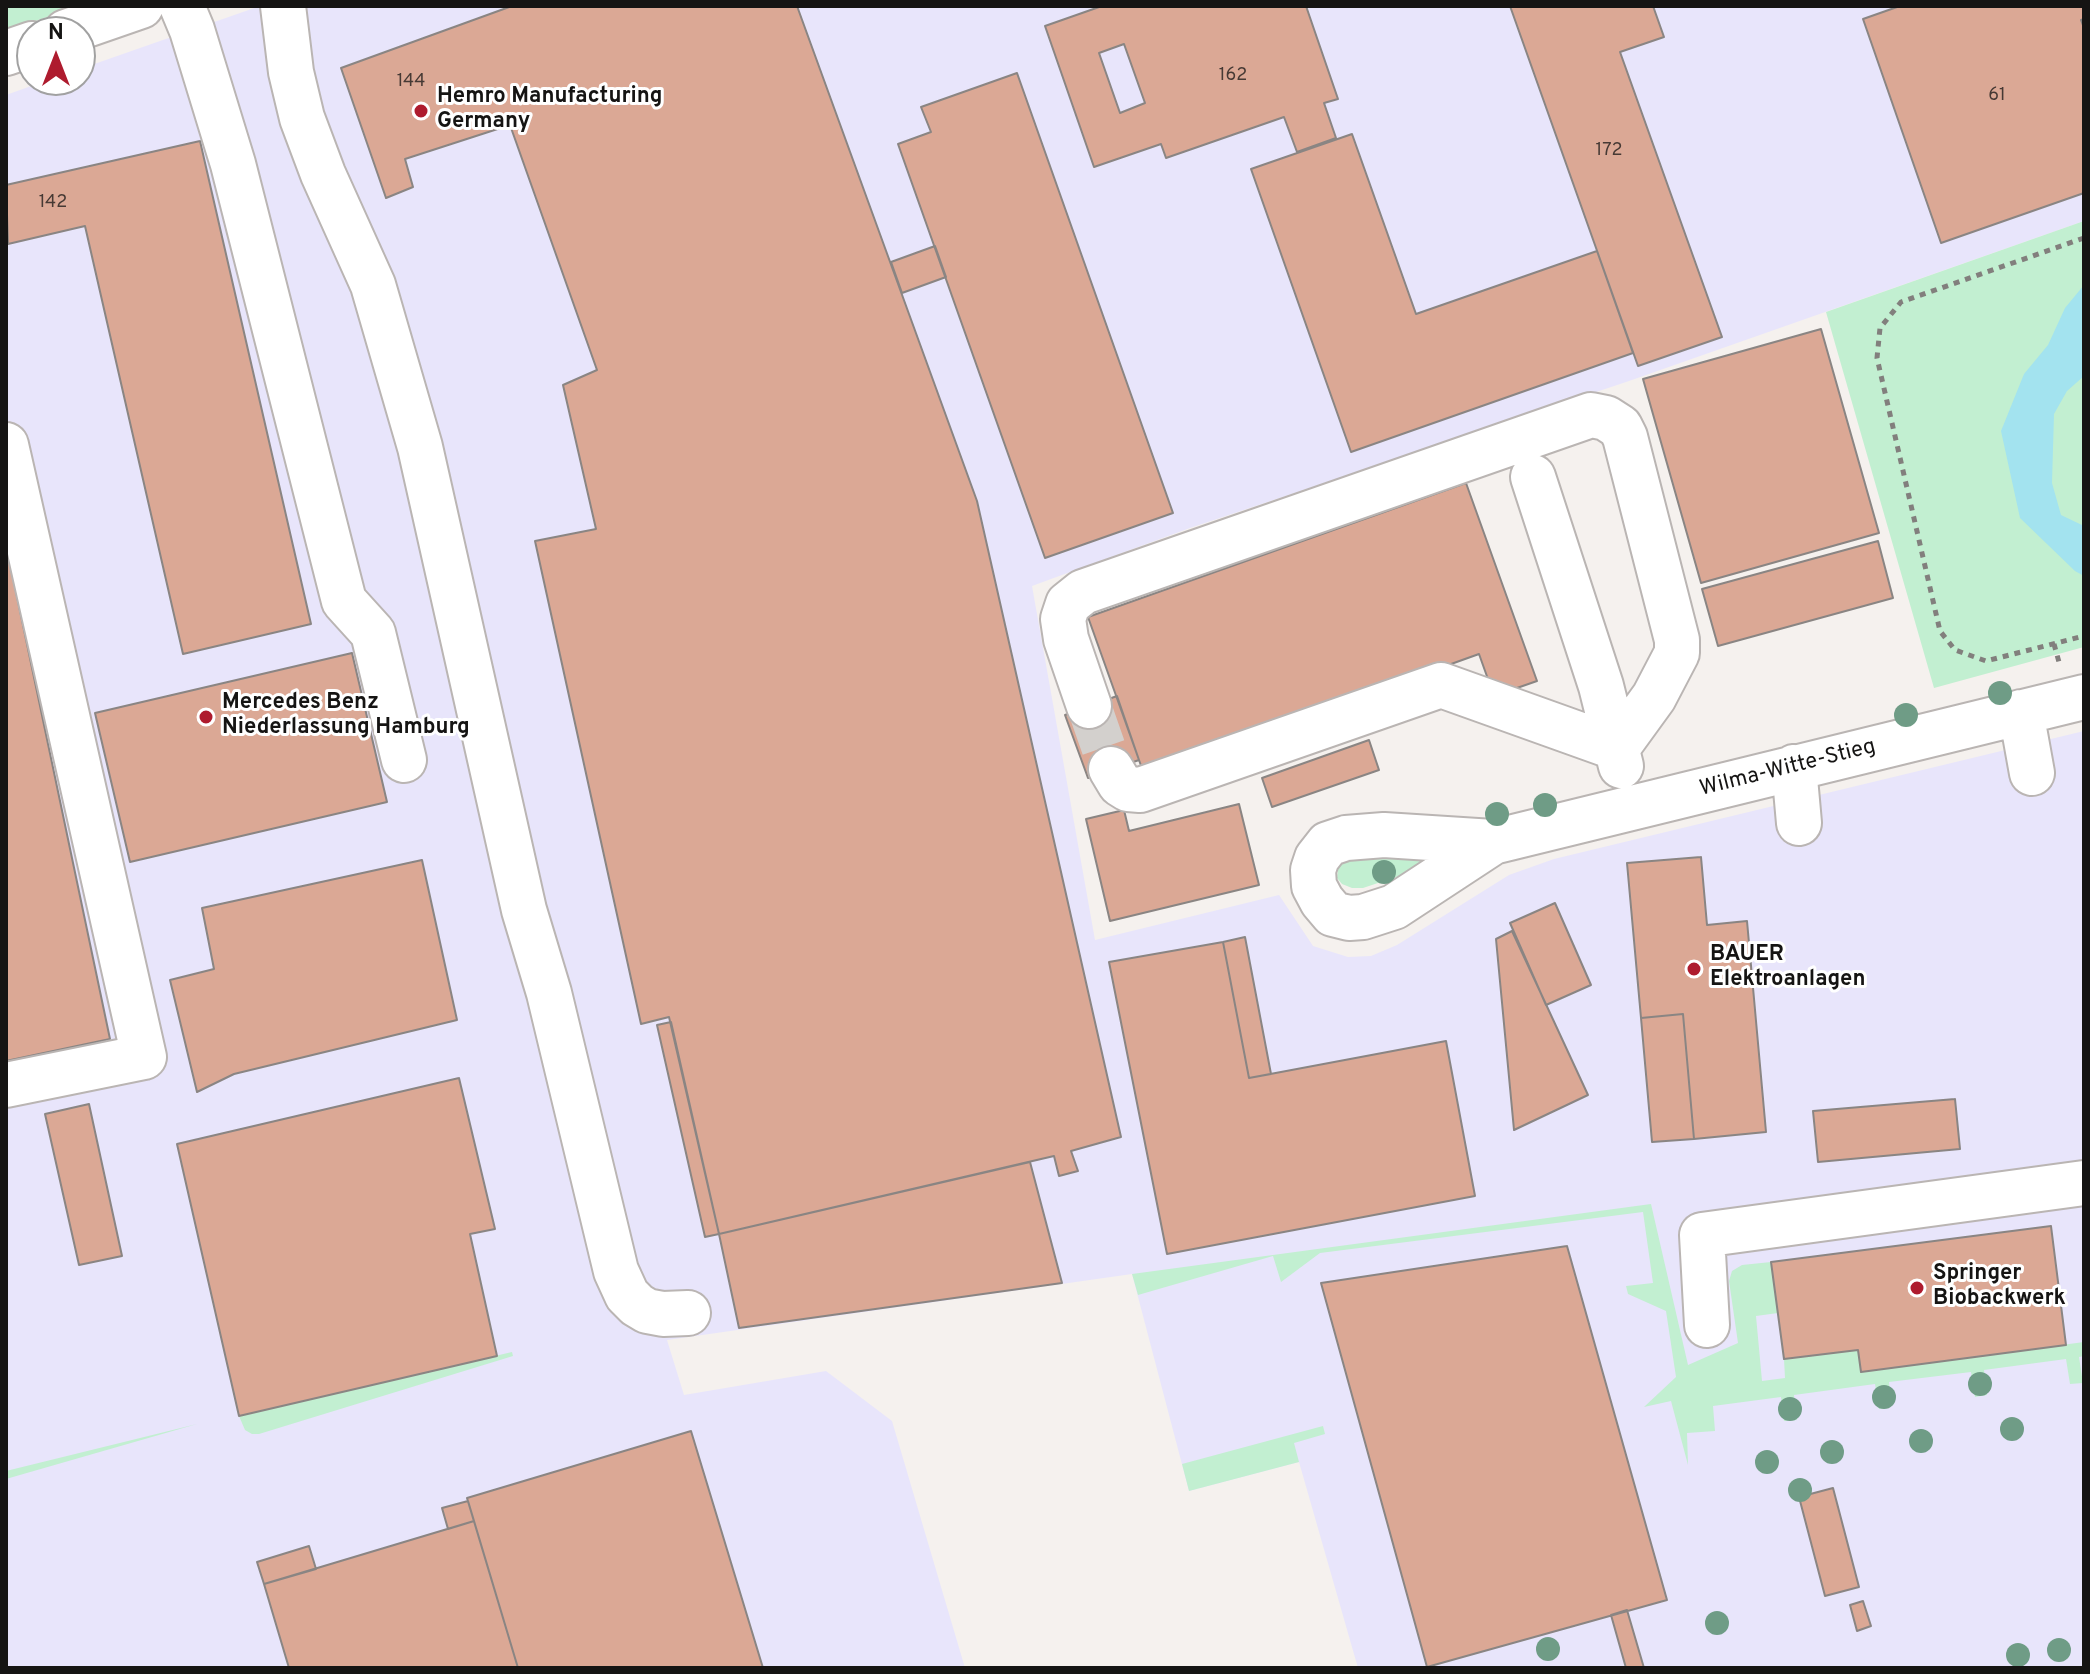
<!DOCTYPE html>
<style>
body{margin:0}
#map{position:relative;width:2090px;height:1674px;overflow:hidden;background:#f5f1ee;font-family:Overpass,sans-serif}
canvas{display:block}
.frame{position:absolute;inset:0;border:8px solid #151413;pointer-events:none}
.north{position:absolute;left:16px;top:16px;width:80px;height:80px;box-sizing:border-box;background:#fff;border:2px solid #a1a1a1;border-radius:50%;rotate:0deg;font-size:22px;font-weight:700;line-height:32px;text-align:center;color:#151413}
.north::after{content:'';display:block;margin:auto;width:28px;height:36px;background:#ae1b2e;clip-path:polygon(50% 0,100% 100%,50% 72%,0 100%)}
</style>
<div id="map">
<canvas width="2090" height="1674"></canvas>
<div class="frame"></div>
<div class="north">N</div>
</div>
<script>
const ctx = document.querySelector('canvas').getContext('2d');
ctx.lineJoin = 'round';
function fillPath(path, color) { ctx.fillStyle = color; ctx.fill(path, 'evenodd'); }
const shape = rows => new Path2D(rows.map(r => 'M' + r).join(''));
function strokePath(path, color, width, dash) { ctx.strokeStyle = color; ctx.lineWidth = width; ctx.lineCap = dash ? 'butt' : 'round'; ctx.setLineDash(dash || []); ctx.stroke(path); }
function drawText(font, color, halo, rows, align = 'center') {
  ctx.font = font + ' Overpass,sans-serif'; ctx.lineWidth = 6; ctx.setLineDash([]); ctx.textBaseline = 'middle'; ctx.strokeStyle = halo; ctx.fillStyle = color; for (const [text, x, y, turn = 0] of rows) {
    ctx.save(); ctx.translate(x, y); ctx.rotate((+turn || 0) * Math.PI / 180); ctx.textAlign = isNaN(turn) ? turn : align; if (halo) ctx.strokeText(text, 0, 0); ctx.fillText(text, 0, 0); ctx.restore();
  }
}
fillPath(shape([
 [260,6,2084,6,2084,221,1629,381,1190,528,1032,586,1095,940,1279,895,1313,946,1348,957,1371,956,1397,945,1509,875,1554,859,2084,731,2084,1668,1358,1668,1299,1462,1189,1491,1132,1274,667,1340,684,1395,826,1371,892,1421,965,1668,6,1668,6,95,48,80,80,80,80,69]
]), '#e8e5fb');
fillPath(shape([
 [6,6,79,6,6,31],
 [2084,221,2084,647,1934,688,1826,312],
 [1414,845,1427,858,1426,863,1417,870,1363,888,1352,888,1342,884,1337,878,1339,862,1348,858],
 [1651,1204,1688,1365,1738,1343,1729,1281,1732,1271,1742,1265,1771,1262,1778,1313,1756,1316,1762,1381,1785,1378,1784,1359,1858,1350,1861,1372,2084,1342,2084,1356,2079,1357,2083,1383,2070,1384,2066,1359,1984,1370,1987,1395,1975,1397,1971,1372,1889,1382,1891,1407,1879,1409,1875,1384,1794,1395,1797,1420,1784,1421,1781,1397,1713,1406,1715,1431,1687,1433,1688,1465,1671,1401,1644,1407,1676,1377,1666,1311,1628,1294,1626,1286,1653,1283,1643,1212,1320,1253,1281,1282,1273,1256,1138,1295,1132,1274],
 [512,1352,513,1356,259,1434,252,1434,245,1430,239,1416],
 [197,1424,6,1479,6,1471],
 [1323,1426,1325,1434,1294,1443,1299,1462,1189,1491,1182,1464]
]), '#c2efd1');
fillPath(shape([
 [2084,285,2084,376,2067,391,2054,414,2052,483,2061,515,2084,526,2084,576,2075,571,2020,518,2001,431,2024,374,2048,345,2065,308]
]), '#a3e3ef');
const building = shape([
 [512,6,797,6,977,501,1121,1137,1071,1151,1078,1171,1059,1176,1054,1156,719,1234,669,1017,641,1024,535,541,596,529,563,385,597,370,510,125,405,159,413,187,386,198,341,68,512,6],
 [1102,6,1306,6,1338,99,1324,103,1336,138,1297,152,1284,117,1166,158,1161,144,1094,167,1045,26,1102,6],
 [1124,44,1145,103,1120,113,1099,53,1124,44],
 [1510,6,1653,6,1664,37,1620,52,1722,337,1638,366,1510,6],
 [1900,6,2084,6,2084,19,2081,20,2084,28,2084,193,1941,243,1863,19,1900,6],
 [1017,73,1173,513,1045,558,898,144,931,132,921,107,1017,73],
 [1352,134,1416,314,1597,251,1633,353,1351,452,1251,169,1352,134],
 [200,141,311,624,183,654,85,226,8,244,6,185,200,141],
 [935,246,946,277,902,293,891,262,935,246],
 [1821,329,1879,533,1701,583,1643,379,1821,329],
 [1466,483,1537,681,1494,696,1479,654,1144,774,1088,617,1466,483],
 [1878,541,1893,598,1718,646,1702,589,1878,541],
 [6,544,110,1039,6,1061,6,544],
 [352,653,387,802,130,862,95,713,352,653],
 [1117,696,1139,760,1088,778,1065,715,1117,696],
 [1369,740,1379,770,1272,807,1262,778,1369,740],
 [1239,804,1259,885,1110,921,1086,819,1124,810,1129,831,1239,804],
 [1701,857,1707,925,1747,921,1766,1132,1694,1139,1683,1014,1641,1018,1627,863,1701,857],
 [422,860,457,1020,234,1074,197,1092,170,980,214,969,202,908,422,860],
 [1555,903,1591,985,1546,1005,1510,923,1555,903],
 [1512,931,1588,1095,1514,1130,1496,939,1512,931],
 [1245,937,1271,1074,1249,1078,1223,942,1245,937],
 [1223,942,1249,1078,1446,1041,1475,1196,1167,1254,1109,962,1223,942],
 [1683,1014,1694,1139,1652,1142,1641,1018,1683,1014],
 [671,1022,719,1234,705,1237,657,1025,671,1022],
 [459,1078,495,1229,470,1234,497,1356,239,1416,177,1144,459,1078],
 [1955,1099,1960,1149,1818,1162,1813,1111,1955,1099],
 [89,1104,122,1256,79,1265,45,1114,89,1104],
 [1030,1162,1062,1283,739,1328,719,1234,1030,1162],
 [2051,1226,2066,1345,1861,1372,1858,1350,1784,1359,1771,1262,2051,1226],
 [1567,1246,1667,1600,1427,1667,1321,1283,1567,1246],
 [691,1431,763,1668,518,1668,467,1498,691,1431],
 [1833,1488,1859,1587,1825,1596,1799,1497,1833,1488],
 [468,1501,474,1521,448,1529,442,1508,468,1501],
 [474,1521,518,1668,289,1668,264,1584,474,1521],
 [309,1546,316,1569,264,1584,257,1562,309,1546],
 [1863,1601,1871,1626,1857,1631,1850,1605,1863,1601],
 [1627,1610,1644,1668,1626,1668,1611,1615,1627,1610]
]);
fillPath(building, '#dba895');
strokePath(building, '#8a8583', 2);
strokePath(shape([
 [1089,706,1111,769]
]), '#d3d0cd', 44, [44, 22]);
const minor = shape([
 [182,6,192,30,233,164,344,601,373,633,404,760],
 [283,6,291,72,302,118,323,174,373,285,420,447,524,910,549,993,616,1271,627,1295,637,1305,647,1311,663,1314,688,1313],
 [66,32,141,6],
 [6,53,32,44],
 [6,445,144,1057,6,1085],
 [1533,477,1601,686,1621,766],
 [1089,706,1066,639,1063,619,1068,604,1083,592,1591,415,1606,418,1620,427,1625,437,1677,640,1677,653,1654,697,1617,748,1441,685,1140,790,1128,789,1120,784,1111,769],
 [2021,712,2032,773],
 [1794,767,1799,823],
 [1493,842,1384,835,1346,838,1328,844,1317,858,1313,870,1314,886,1322,901,1333,914,1349,918,1363,917,1394,907,1493,842,2084,697],
 [1707,1325,1702,1235,2084,1183]
]);
strokePath(minor, '#bab5b3', 48);
strokePath(shape([
 [2084,238,1901,302,1880,328,1877,358,1940,631,1955,650,1986,661,2084,636],
 [2054,644,2059,662]
]), '#827f7d', 5, [6, 6]);
strokePath(minor, '#fff', 44);
ctx.fillStyle = '#6f9c86';
for (const [x, y] of [
 [2000,693],
 [1906,715],
 [1545,805],
 [1497,814],
 [1384,872],
 [1980,1384],
 [1884,1397],
 [1790,1409],
 [2012,1429],
 [1921,1441],
 [1832,1452],
 [1767,1462],
 [1800,1490],
 [1717,1623],
 [1548,1649],
 [2059,1650],
 [2018,1655]
]) { ctx.beginPath(); ctx.arc(x, y, 12, 0, 2 * Math.PI); ctx.fill(); }
for (const [x, y, r, color] of [
 [421,111,8,"#ae1b2e"],
 [206,717,8,"#ae1b2e"],
 [1694,969,8,"#ae1b2e"],
 [1917,1288,8,"#ae1b2e"]
]) { const dot = new Path2D(); dot.arc(x, y, r, 0, 2 * Math.PI); ctx.fillStyle = color; ctx.fill(dot); strokePath(dot, '#fff', 3); }
drawText('18px', '#463934', null, [
 ["162",1233,76],
 ["144",411,82],
 ["61",1997,96],
 ["172",1609,151],
 ["142",53,203]
]);
drawText('bold 22px', '#151413', '#fff', [
 ["Hemro Manufacturing",437,98],
 ["Germany",437,123],
 ["Mercedes Benz",222,704],
 ["Niederlassung Hamburg",222,729],
 ["BAUER",1710,956],
 ["Elektroanlagen",1710,981],
 ["Springer",1933,1275],
 ["Biobackwerk",1933,1300]
], 'left');
drawText('22px', '#151413', '#fff', [
 ["Wilma-Witte-Stieg",1788,769,-14]
]);
</script>
